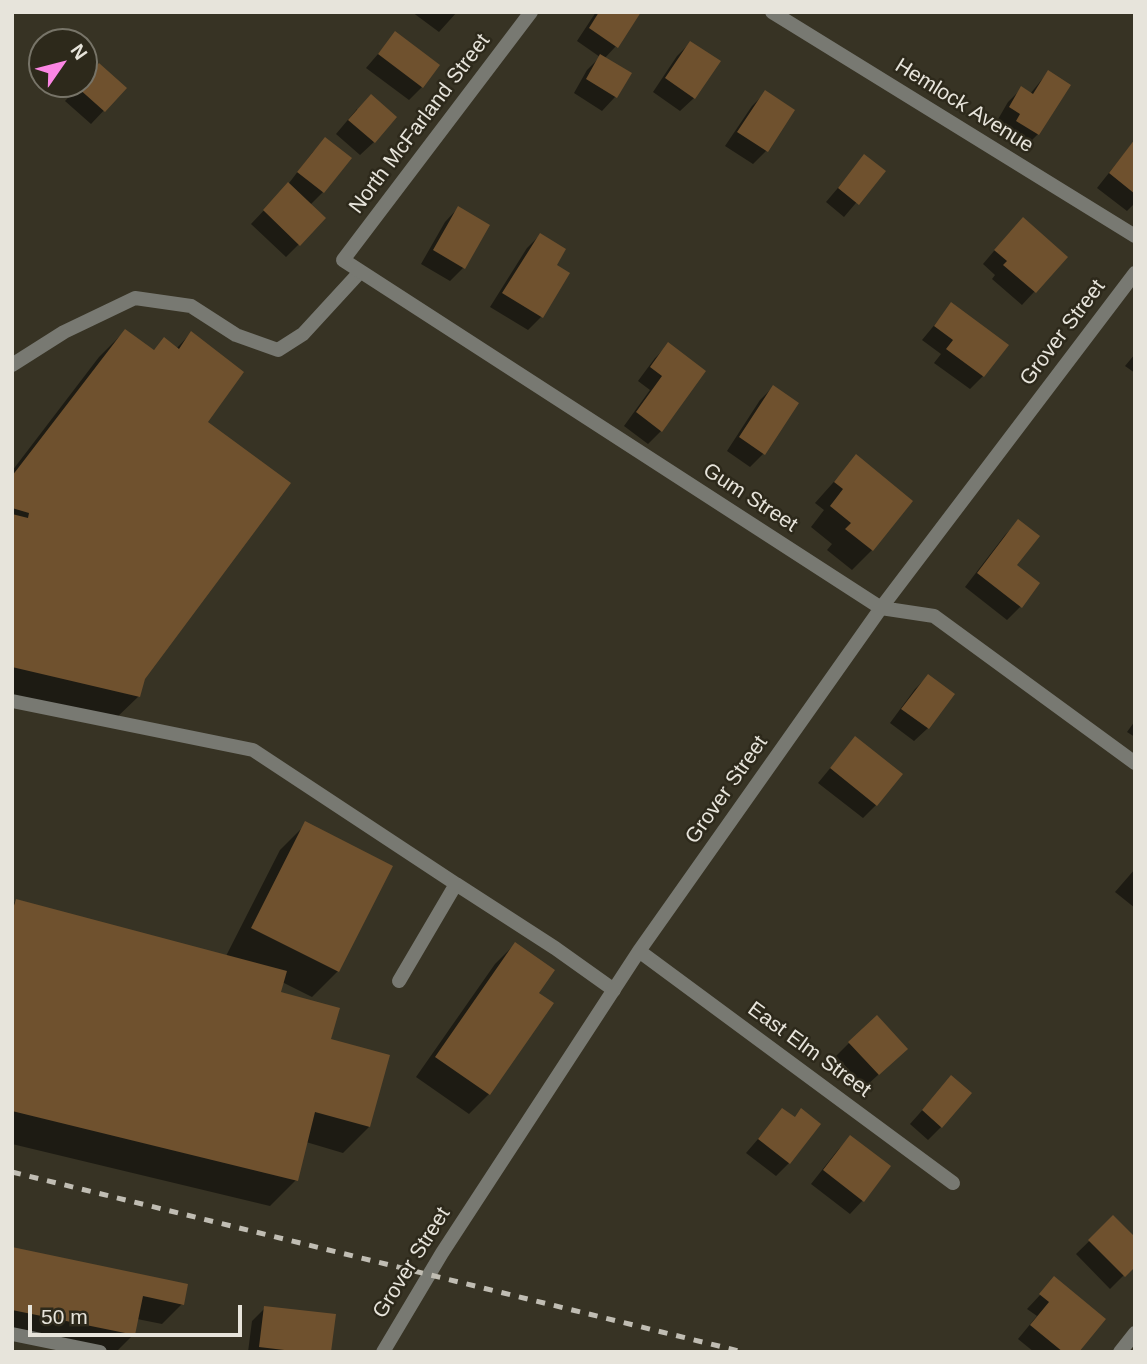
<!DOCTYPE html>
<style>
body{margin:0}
#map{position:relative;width:1147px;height:1364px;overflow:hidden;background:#373324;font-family:Arial,sans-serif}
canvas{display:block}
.frame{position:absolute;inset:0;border:14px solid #e7e4db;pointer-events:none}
.north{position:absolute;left:28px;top:28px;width:70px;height:70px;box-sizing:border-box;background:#2d291b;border:2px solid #777468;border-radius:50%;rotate:55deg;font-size:19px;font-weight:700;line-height:28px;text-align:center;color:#e7e4db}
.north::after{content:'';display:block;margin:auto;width:24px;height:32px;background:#fc86e4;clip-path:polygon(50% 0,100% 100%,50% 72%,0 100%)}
.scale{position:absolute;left:28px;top:1305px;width:214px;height:32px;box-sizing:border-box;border:4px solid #e7e4db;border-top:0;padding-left:9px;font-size:21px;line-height:24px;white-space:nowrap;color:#e7e4db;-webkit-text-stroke:5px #2d291b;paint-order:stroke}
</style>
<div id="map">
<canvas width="1147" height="1364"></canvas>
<div class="frame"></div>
<div class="north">N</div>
<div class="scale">50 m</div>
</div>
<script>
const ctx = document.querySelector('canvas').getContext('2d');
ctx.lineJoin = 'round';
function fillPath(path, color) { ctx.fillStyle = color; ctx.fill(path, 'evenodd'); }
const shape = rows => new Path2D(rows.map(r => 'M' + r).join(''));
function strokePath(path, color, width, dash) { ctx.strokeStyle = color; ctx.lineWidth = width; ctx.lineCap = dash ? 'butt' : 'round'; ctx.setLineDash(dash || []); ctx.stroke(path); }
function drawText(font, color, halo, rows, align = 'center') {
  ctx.font = font + ' Arial,sans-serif'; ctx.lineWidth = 5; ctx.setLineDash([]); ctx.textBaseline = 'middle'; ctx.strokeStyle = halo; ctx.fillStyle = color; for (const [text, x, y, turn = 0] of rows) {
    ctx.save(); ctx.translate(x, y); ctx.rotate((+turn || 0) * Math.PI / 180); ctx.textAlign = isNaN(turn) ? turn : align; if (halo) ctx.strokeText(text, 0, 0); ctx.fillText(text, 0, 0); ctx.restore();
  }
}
fillPath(shape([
 [412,12,457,12,439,32],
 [596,12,638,12,616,46,604,59,629,74,615,97,602,111,574,93,587,70,600,57,577,41],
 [396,33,422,87,409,100,366,68],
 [690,43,718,62,694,98,680,111,653,92,677,56],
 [1048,72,1068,85,1038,134,1024,148,1004,134,1008,128,997,121,1008,102,1022,88,1030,94],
 [84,81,125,88,91,124,65,101,81,84,84,84],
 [765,93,766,151,753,164,725,146,752,106],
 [357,109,374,142,360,155,336,134],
 [325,139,323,192,310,205,299,244,286,257,251,224,286,187,312,153],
 [1135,140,1135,203,1127,211,1097,188],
 [865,156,883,171,844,217,826,202],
 [458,208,463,268,450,281,421,264,445,222],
 [1010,232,1066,257,1022,305,992,279,995,275,983,264],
 [540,235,554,265,541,317,528,330,490,307,527,248],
 [951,305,983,376,970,389,934,363,941,354,922,340],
 [125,331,153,351,164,340,176,349,191,333,205,423,139,696,112,722,12,699,12,471,99,357],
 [668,345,661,431,648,444,624,426,650,390,638,381,655,358],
 [1135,354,1135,373,1125,366],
 [773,387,764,453,750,467,727,451,760,400],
 [856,457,872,550,852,570,827,550,832,544,811,527,824,510,815,503],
 [1019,521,1015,566,1021,606,1007,620,965,587,1005,535],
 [928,676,953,694,928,728,914,741,890,723,915,689],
 [1135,721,1135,737,1127,732],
 [855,738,876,805,863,818,818,783],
 [306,824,338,971,312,997,282,982,278,993,329,1040,369,1127,343,1153,306,1142,296,1180,270,1206,12,1144,12,905,16,901,226,956,280,850],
 [1135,869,1135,908,1115,892],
 [515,944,537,994,489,1094,469,1114,416,1077,495,964],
 [849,1043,892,1062,865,1087,836,1056],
 [951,1078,941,1127,928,1140,910,1124],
 [783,1110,789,1163,776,1176,746,1153],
 [850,1137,863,1200,850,1214,811,1184,837,1151],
 [1113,1218,1135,1264,1110,1289,1076,1254],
 [12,1249,182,1304,162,1324,137,1319,134,1334,116,1352,100,1352,12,1333],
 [1055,1279,1077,1352,1034,1352,1018,1339,1037,1316,1027,1309],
 [265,1308,330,1352,248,1352,252,1321]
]), '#0007');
fillPath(shape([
 [599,12,641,12,618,48,589,28],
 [395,31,440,65,423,88,378,54],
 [690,41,721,61,695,99,665,78],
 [600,54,632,73,617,98,586,79],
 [99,63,127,88,105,112,77,87,84,84,84,79],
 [1048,70,1071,85,1039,135,1016,121,1020,114,1009,107,1021,86,1033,94],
 [765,90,795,110,768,152,737,132],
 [371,94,397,117,375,143,348,120],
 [325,137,352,158,324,193,297,172],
 [1135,139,1135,194,1109,173],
 [864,154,886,171,859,205,838,188],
 [288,182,326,218,300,246,263,210],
 [458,206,490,225,465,269,433,250],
 [1023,217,1068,257,1036,293,1003,265,1007,261,994,250],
 [540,233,566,249,557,265,570,273,543,318,502,293],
 [951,302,1009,345,984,377,946,349,953,340,934,326],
 [125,329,154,350,164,337,179,349,191,331,244,372,208,422,291,483,145,679,140,697,12,667,12,514,28,518,29,513,12,508,12,476],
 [668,342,706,371,662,432,636,412,662,376,650,367],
 [773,385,799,403,765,455,739,437],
 [856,454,913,501,873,551,845,529,851,523,830,506,843,489,834,482],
 [1018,519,1040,536,1017,565,1040,583,1022,608,977,573],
 [928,674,955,694,929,729,901,709],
 [855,736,903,774,877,806,830,768],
 [305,821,393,866,339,972,251,928],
 [16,899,287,971,281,992,340,1008,331,1039,390,1055,370,1127,315,1112,298,1181,12,1111,12,912],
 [515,942,555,970,539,993,554,1003,490,1095,435,1057],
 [877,1015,908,1049,879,1075,848,1042],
 [951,1075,972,1093,942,1128,922,1110],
 [782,1108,795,1117,801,1108,821,1124,790,1164,758,1139],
 [850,1135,891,1166,864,1202,823,1170],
 [1113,1215,1135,1237,1135,1267,1125,1277,1088,1240],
 [12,1247,188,1284,184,1305,143,1296,135,1335,12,1310],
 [1054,1276,1106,1319,1079,1352,1063,1352,1030,1325,1049,1302,1039,1294],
 [264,1306,336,1314,331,1352,301,1352,259,1347]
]), '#6f512e');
strokePath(shape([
 [12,365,64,332,135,298,191,306,236,335,278,350,303,334,360,272],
 [12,701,253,750,456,884],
 [399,981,456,884,555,948,614,990],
 [12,1334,100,1352]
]), '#787972', 14);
strokePath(shape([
 [531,12,343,260,881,608,934,616,1135,763],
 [772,12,1135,236],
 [639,951,953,1183],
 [383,1352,442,1253,639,951,881,608,1135,273],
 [1120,1352,1135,1333]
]), '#787972', 14);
strokePath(shape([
 [12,1172,743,1352]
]), '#c0bdb3', 5, [9, 9]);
drawText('21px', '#e7e4db', '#2d291b', [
 ["Hemlock Avenue",964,106,32],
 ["North McFarland Street",420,124,-53],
 ["Grover Street",1063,333,-53],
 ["Gum Street",750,498,33],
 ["Grover Street",727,790,-55],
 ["East Elm Street",809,1050,36],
 ["Grover Street",412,1263,-58]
]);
</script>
